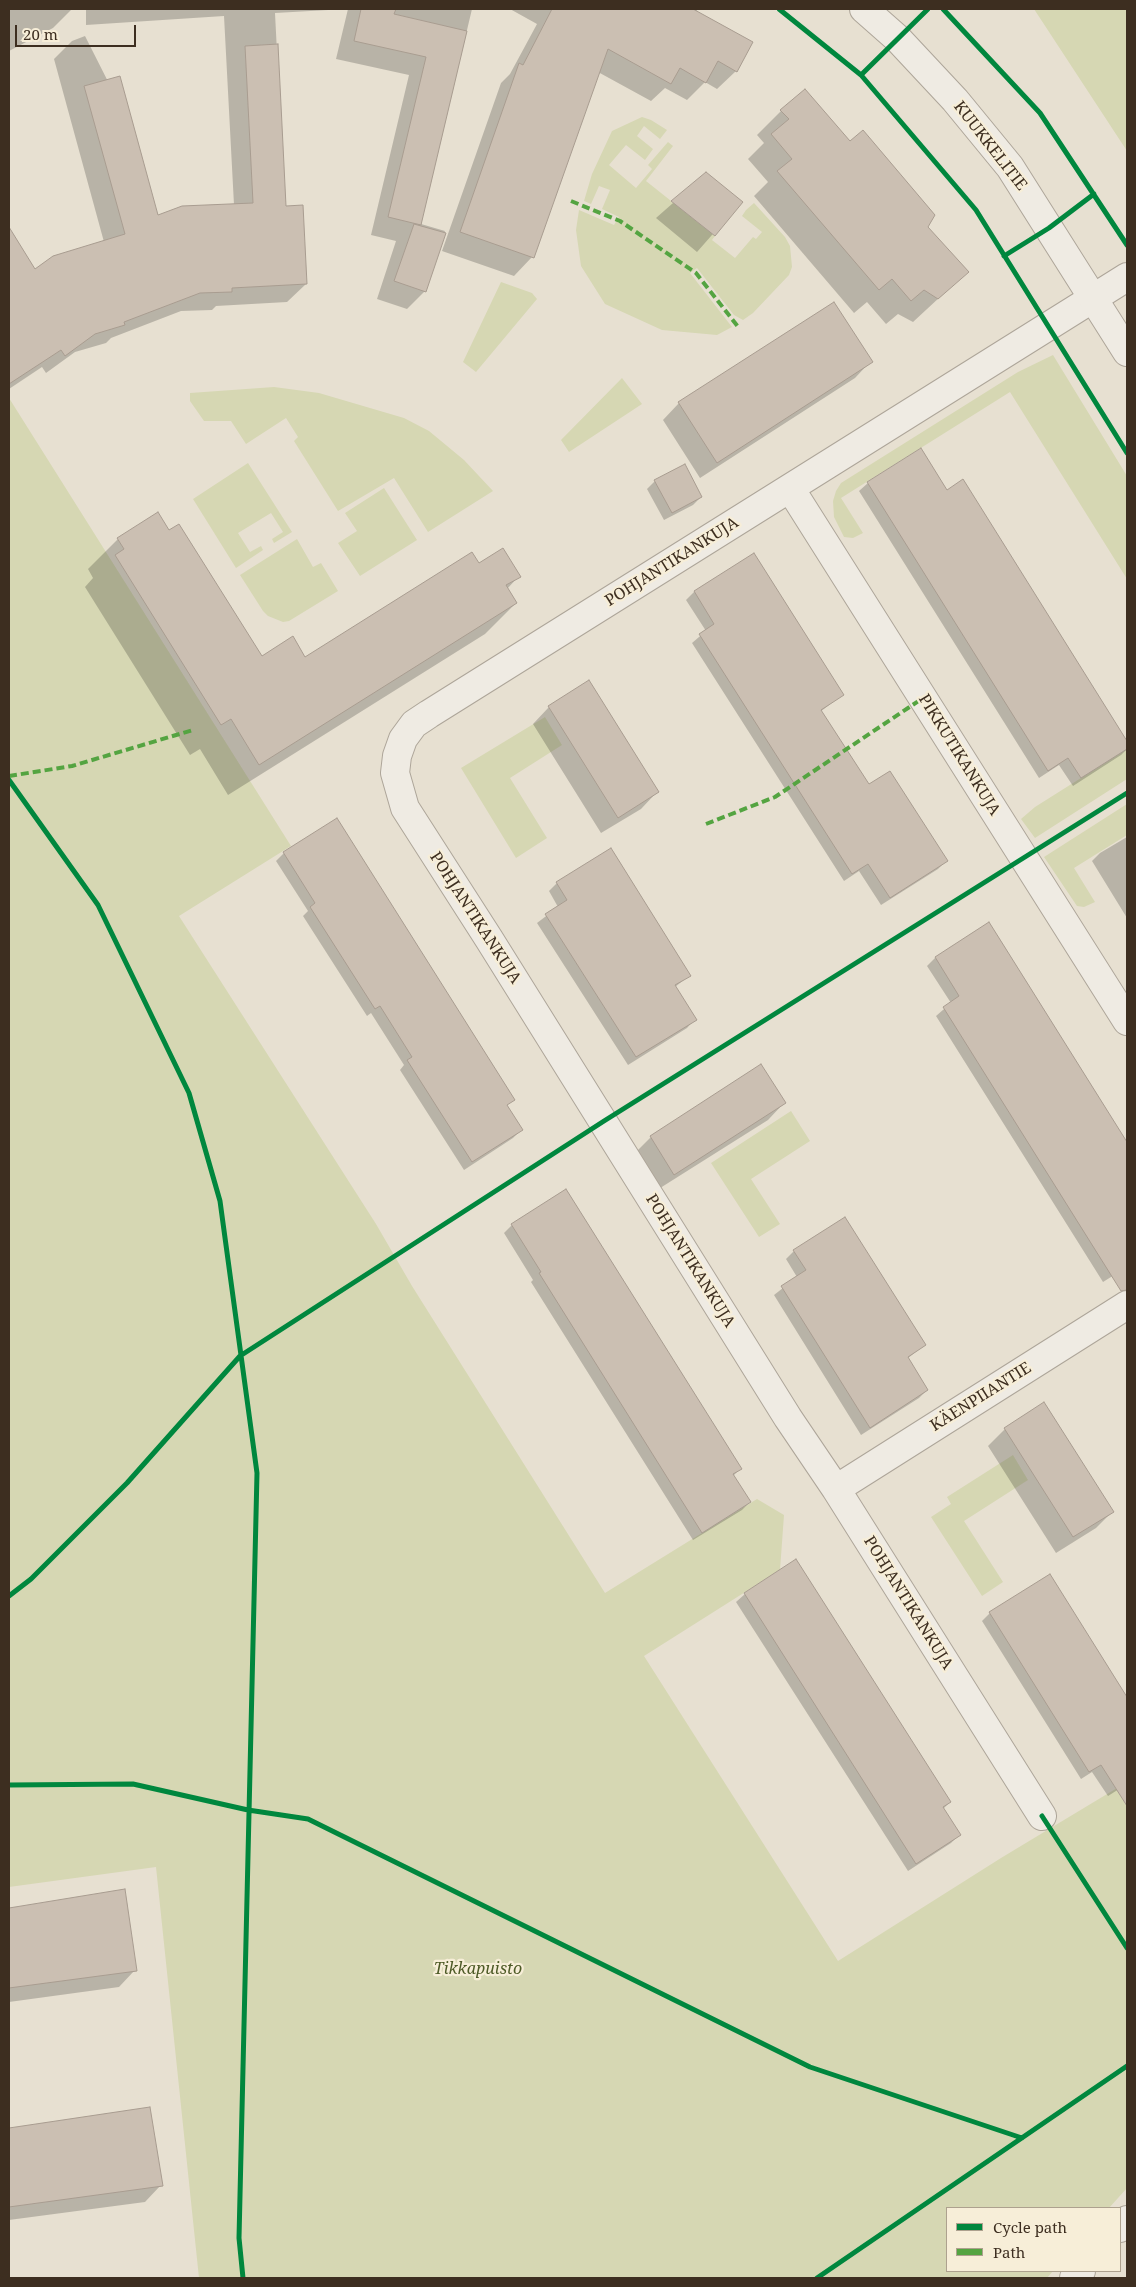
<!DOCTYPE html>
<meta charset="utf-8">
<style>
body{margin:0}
#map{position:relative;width:1136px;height:2287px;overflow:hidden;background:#e7e0d1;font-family:"Noto Serif",serif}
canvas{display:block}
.frame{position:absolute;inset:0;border:10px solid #3d2e20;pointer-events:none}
.legend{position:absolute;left:946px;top:2207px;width:175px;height:65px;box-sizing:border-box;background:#f7eed8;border:1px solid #ada18e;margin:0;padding:6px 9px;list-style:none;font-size:15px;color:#3d2e20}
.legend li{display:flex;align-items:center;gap:10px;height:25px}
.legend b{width:25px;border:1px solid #ada18e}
.scale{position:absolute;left:15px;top:25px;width:121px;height:22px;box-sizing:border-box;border:2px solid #3d2e20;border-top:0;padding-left:6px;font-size:15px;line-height:18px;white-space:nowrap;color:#3d2e20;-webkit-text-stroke:4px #f7eed8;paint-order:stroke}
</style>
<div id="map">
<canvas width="1136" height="2287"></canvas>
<div class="frame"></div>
<ul class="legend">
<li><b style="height:6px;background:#00873e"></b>Cycle path</li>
<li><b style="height:6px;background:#54a441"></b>Path</li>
</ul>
<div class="scale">20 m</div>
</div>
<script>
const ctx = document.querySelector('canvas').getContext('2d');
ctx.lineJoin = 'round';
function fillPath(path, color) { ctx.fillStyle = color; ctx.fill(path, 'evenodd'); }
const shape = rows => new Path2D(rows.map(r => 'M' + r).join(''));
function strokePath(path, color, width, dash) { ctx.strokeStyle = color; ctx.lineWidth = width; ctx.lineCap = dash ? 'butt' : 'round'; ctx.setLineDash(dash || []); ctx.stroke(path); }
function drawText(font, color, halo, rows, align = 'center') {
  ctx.font = font + ' "Noto Serif",serif'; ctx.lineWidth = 4.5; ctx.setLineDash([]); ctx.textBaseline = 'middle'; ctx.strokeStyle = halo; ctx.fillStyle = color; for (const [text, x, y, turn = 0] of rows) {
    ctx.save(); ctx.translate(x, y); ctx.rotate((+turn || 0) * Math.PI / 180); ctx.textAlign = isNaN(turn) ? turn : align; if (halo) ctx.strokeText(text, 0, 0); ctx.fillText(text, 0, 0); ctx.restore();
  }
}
fillPath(shape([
 [1034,9,1127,9,1127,151],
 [642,117,651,120,667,130,660,139,644,126,637,136,653,149,645,160,626,145,609,165,636,188,652,169,648,165,668,142,673,146,646,181,715,236,712,240,735,258,753,237,756,239,762,232,742,216,746,210,754,203,785,237,790,246,792,267,789,275,753,313,743,320,734,315,697,268,690,273,732,327,717,335,662,330,605,304,581,266,576,230,579,210,614,225,619,217,602,209,610,190,599,186,591,204,584,201,592,174,612,131],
 [501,282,532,293,537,299,476,372,463,362],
 [1053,355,1127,476,1127,579,1010,392,841,498,863,533,853,538,844,537,834,517,833,501,836,491,841,483,1018,372],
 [622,378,642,404,569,452,561,440],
 [274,387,319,393,404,418,429,431,464,460,493,491,428,532,394,478,338,511,294,441,298,437,286,418,246,444,231,421,204,421,190,401,190,393],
 [9,398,291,846,179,916,376,1224,412,1286,605,1593,757,1499,784,1515,780,1570,644,1656,838,1961,1001,1858,1127,1782,1127,2188,1109,2208,947,2208,947,2271,1053,2271,1047,2278,199,2278,156,1867,9,1887],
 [248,463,292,532,274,543,272,539,283,532,271,513,238,533,250,552,261,546,263,550,236,568,193,499],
 [384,488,417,540,360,576,338,543,357,531,345,513],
 [297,539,313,567,321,563,338,591,289,621,283,622,268,616,263,611,240,575],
 [545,717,562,745,510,778,547,838,516,858,461,768],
 [1127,749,1127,779,1035,838,1021,819,1035,807],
 [1127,804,1127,835,1074,868,1095,902,1084,907,1077,906,1044,857],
 [791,1111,810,1141,751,1179,780,1224,759,1237,711,1163],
 [1013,1455,1028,1480,964,1521,1003,1582,982,1596,931,1517,951,1504,947,1497]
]), '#d6d7b3');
fillPath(shape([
 [9,9,71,9,71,10,53,28,9,51],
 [86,9,346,9,275,13,285,208,306,284,287,302,216,306,212,310,181,311,111,338,106,343,75,352,46,373,42,367,9,389,9,229,35,271,104,242,54,59,72,41,85,36,134,133,157,217,234,205,224,16,86,25],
 [348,9,472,9,421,224,445,231,425,291,407,309,377,299,396,241,371,235,409,75,336,59],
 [510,9,698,9,696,12,736,71,717,89,705,82,687,100,665,88,651,101,598,72,532,257,514,276,442,251,501,83,510,74,537,24],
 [781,111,927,227,967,272,913,322,898,314,886,324,867,302,854,313,754,196,768,182,748,159,764,143,757,135],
 [706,174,741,202,697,252,656,218],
 [871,361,855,378,700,478,663,420,679,403],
 [921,450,947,491,963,481,1127,743,1127,749,1121,755,1073,786,1059,765,1039,778,859,491,868,483],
 [655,481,701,497,693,505,664,520,647,489],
 [169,532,262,657,305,658,519,576,507,589,516,603,485,634,228,795,200,749,190,755,85,587,93,578,88,569,118,539],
 [753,555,842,695,820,712,869,786,946,861,938,869,881,905,859,871,844,881,692,643,706,631,686,600,694,592],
 [549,707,657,792,641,809,601,833,533,724],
 [336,820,513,1099,506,1106,521,1130,513,1138,464,1170,400,1070,404,1065,371,1013,367,1016,303,916,308,911,276,861,284,853],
 [1127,837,1127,918,1092,861,1100,853],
 [557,883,690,975,675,987,695,1019,687,1028,628,1065,537,923,558,907,549,891],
 [988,924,1127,1145,1127,1267,1103,1282,936,1016,951,1003,927,966,935,958],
 [761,1066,784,1103,768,1120,657,1190,634,1154,651,1137],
 [512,1225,740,1469,733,1476,750,1502,742,1510,693,1540,531,1282,533,1280,504,1233],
 [794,1251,924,1345,907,1359,927,1390,919,1398,861,1435,774,1295,797,1277,786,1259],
 [1044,1404,1112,1512,1096,1528,1056,1553,988,1446,1005,1429],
 [1050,1576,1127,1700,1127,1784,1108,1796,1092,1772,1081,1779,982,1621,990,1613],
 [745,1594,950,1802,943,1809,959,1835,951,1843,908,1871,736,1602],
 [123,1891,135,1970,119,1987,9,2002,9,1909],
 [149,2109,161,2185,145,2202,9,2220,9,2129]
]), '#0003');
const building = shape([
 [361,9,396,9,394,14,467,31,421,225,388,217,426,57,354,41,361,9],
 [552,9,693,9,753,42,737,72,718,61,706,83,680,68,671,84,608,49,534,258,460,232,519,63,523,65,552,9],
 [278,44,286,206,303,205,307,284,232,288,232,292,200,293,124,322,125,325,95,334,65,356,61,350,9,384,9,227,35,269,53,256,125,234,84,86,120,76,158,215,182,206,253,203,245,46,278,44],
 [805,89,850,141,863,130,935,215,928,227,969,272,938,299,924,290,911,301,892,279,879,290,777,171,792,159,771,134,789,119,780,110,805,89],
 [706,172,743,202,715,236,671,201,706,172],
 [414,224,446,233,426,292,394,281,414,224],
 [834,302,873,362,717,463,678,402,834,302],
 [921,448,947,490,963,479,1127,741,1127,749,1081,778,1068,758,1048,771,867,482,921,448],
 [685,464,702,497,672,513,654,480,685,464],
 [158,512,169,530,179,524,262,656,293,636,305,657,472,552,479,563,503,548,521,577,506,585,517,603,259,765,231,719,221,725,115,555,124,549,117,538,158,512],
 [754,553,844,695,821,710,869,784,890,771,948,861,890,898,868,864,852,874,699,634,714,624,694,591,754,553],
 [589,680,659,792,618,818,548,706,589,680],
 [337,818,515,1100,507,1105,523,1130,472,1162,407,1060,412,1057,380,1006,375,1009,310,907,315,903,283,852,337,818],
 [611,848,691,976,675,985,697,1020,636,1057,545,914,567,900,556,882,611,848],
 [989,922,1127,1142,1127,1290,1121,1291,943,1007,959,996,935,957,989,922],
 [761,1064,786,1103,674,1175,650,1136,761,1064],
 [566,1189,742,1469,733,1474,751,1502,702,1533,539,1273,541,1272,511,1224,566,1189],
 [845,1217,926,1345,908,1357,928,1390,870,1428,781,1286,806,1270,793,1250,845,1217],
 [1044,1402,1114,1512,1073,1537,1004,1428,1044,1402],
 [796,1559,951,1802,943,1807,961,1835,916,1864,744,1593,796,1559],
 [1050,1574,1127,1697,1127,1806,1101,1765,1089,1772,989,1612,1050,1574],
 [125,1889,137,1971,9,1988,9,1908,125,1889],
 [150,2107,163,2186,9,2207,9,2128,150,2107]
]);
fillPath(building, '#cbbfb2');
strokePath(building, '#a89c90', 1);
const minor = shape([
 [790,488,1127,1021],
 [836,1489,1127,1305],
 [1042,1816,836,1489,788,1418,489,939,405,808,395,773,397,756,403,739,414,724,429,714,1127,277]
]);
const tertiary = shape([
 [864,9,898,39,955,100,1010,167,1127,352],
 [1120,2228,1127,2220],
 [1074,2278,1081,2271]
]);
strokePath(minor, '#ada599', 30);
strokePath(tertiary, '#ada599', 30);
strokePath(minor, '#efebe3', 28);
strokePath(tertiary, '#efebe3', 28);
strokePath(shape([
 [571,201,620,221,696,273,739,328],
 [9,776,72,766,193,730],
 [706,824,775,797,923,698]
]), '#54a441', 4, [8, 4]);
strokePath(shape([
 [779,9,861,75,976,210,1127,453],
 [943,9,1040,113,1127,245],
 [861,75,928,9],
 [1004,256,1049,228,1094,194],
 [9,780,98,905,189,1093,220,1201,257,1473,239,2238,243,2278],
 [9,1596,31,1579,127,1483,240,1356,604,1121,1127,793],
 [9,1785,133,1784,248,1810,308,1819,810,2067,1022,2138],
 [1042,1816,1127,1948],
 [817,2278,1127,2066]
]), '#00873e', 5);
drawText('16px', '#3d2e20', '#f7eed8', [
 ["KUUKKELITIE",990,146,52],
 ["POHJANTIKANKUJA",672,562,-32],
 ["PIKKUTIKANKUJA",959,755,58],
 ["POHJANTIKANKUJA",475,918,57],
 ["POHJANTIKANKUJA",690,1261,58],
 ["KÄENPIIANTIE",981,1397,-32],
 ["POHJANTIKANKUJA",908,1603,58]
]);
drawText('italic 16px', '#4d5a26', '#f7eed8', [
 ["Tikkapuisto",478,1969]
]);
</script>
